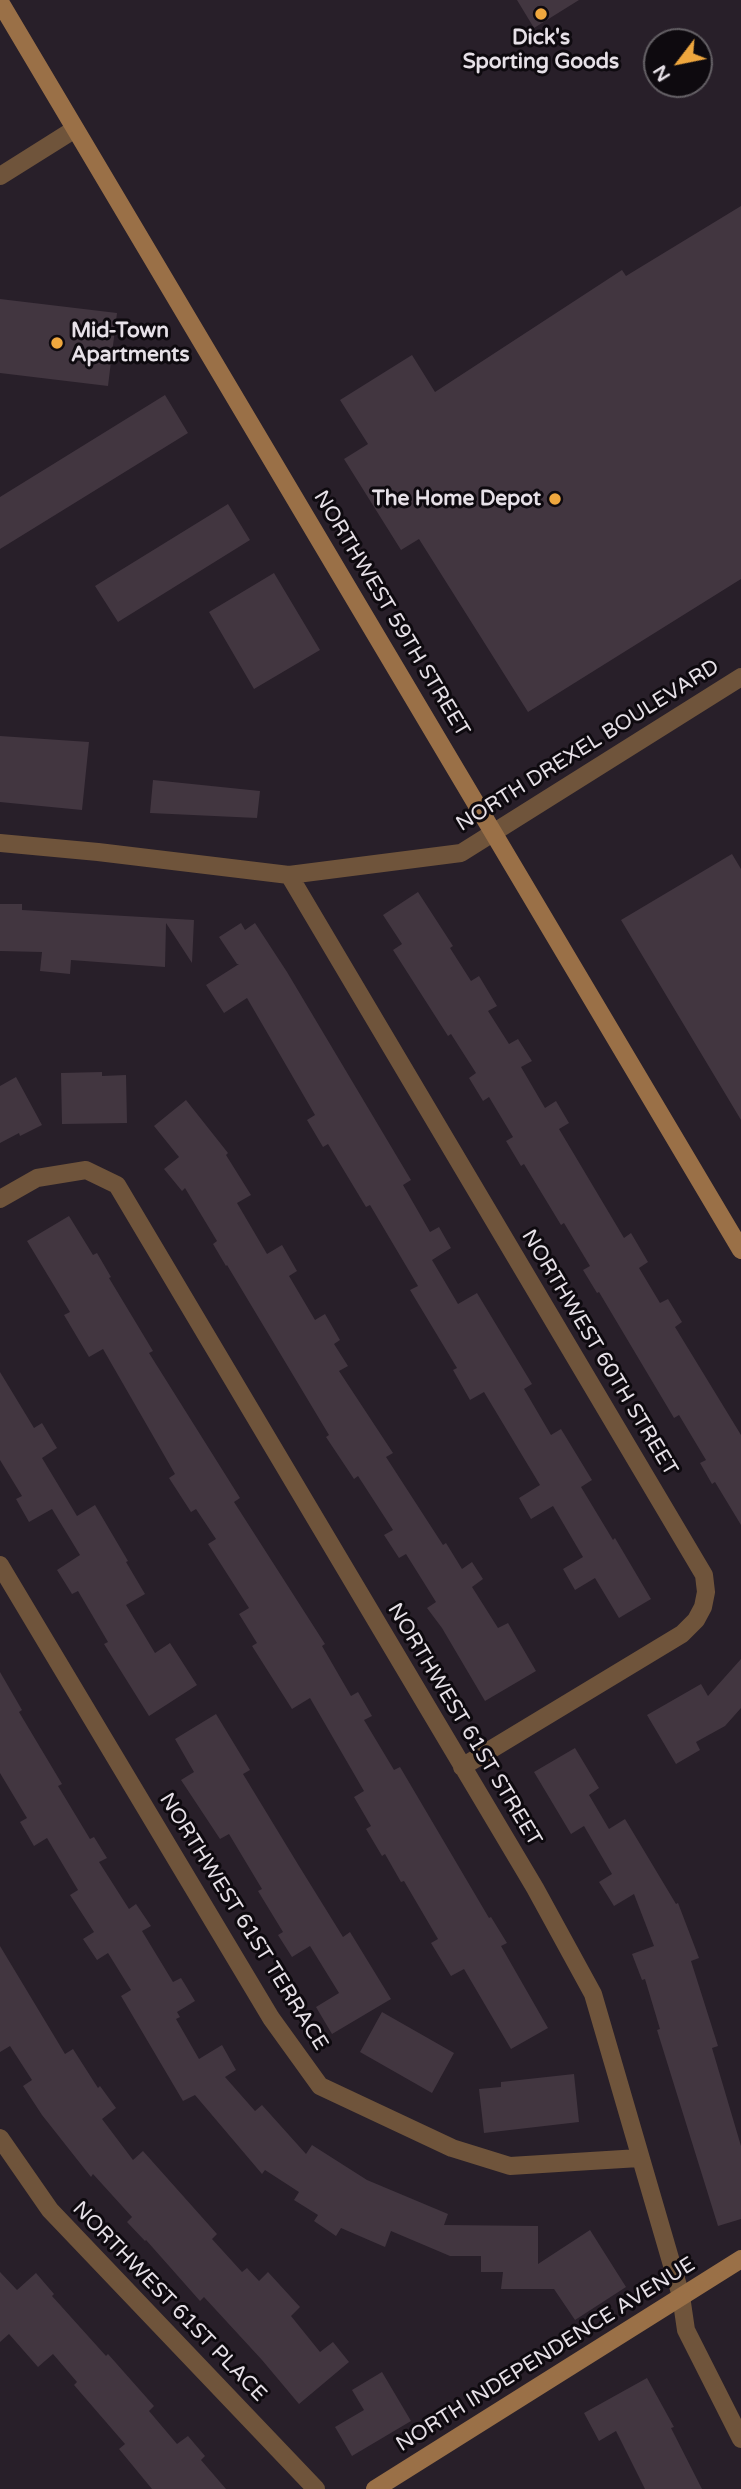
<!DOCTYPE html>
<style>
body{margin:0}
#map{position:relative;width:741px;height:2489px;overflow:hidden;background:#281f29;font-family:"Varela Round",sans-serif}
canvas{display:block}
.north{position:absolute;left:643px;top:28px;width:70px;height:70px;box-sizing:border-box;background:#0e0a0f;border:2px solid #646065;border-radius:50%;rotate:238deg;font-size:19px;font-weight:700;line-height:28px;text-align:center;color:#e6e0e7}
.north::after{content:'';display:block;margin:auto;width:24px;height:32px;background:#efa73e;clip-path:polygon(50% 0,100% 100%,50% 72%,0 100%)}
</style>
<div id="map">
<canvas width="741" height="2489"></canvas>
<div class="north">N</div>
</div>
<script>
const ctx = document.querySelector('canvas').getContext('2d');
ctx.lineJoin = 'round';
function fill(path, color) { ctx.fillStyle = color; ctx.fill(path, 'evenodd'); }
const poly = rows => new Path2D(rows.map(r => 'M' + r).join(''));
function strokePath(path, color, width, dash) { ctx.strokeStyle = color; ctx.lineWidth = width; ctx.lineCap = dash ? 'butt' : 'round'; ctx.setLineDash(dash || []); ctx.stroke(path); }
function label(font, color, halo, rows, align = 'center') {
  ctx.font = font + ' "Varela Round",sans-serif'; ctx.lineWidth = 6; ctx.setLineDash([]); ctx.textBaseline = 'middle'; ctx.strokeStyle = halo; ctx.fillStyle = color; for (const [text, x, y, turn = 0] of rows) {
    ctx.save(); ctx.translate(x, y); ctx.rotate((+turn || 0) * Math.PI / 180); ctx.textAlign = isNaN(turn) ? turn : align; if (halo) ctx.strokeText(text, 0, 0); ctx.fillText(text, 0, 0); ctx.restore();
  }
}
fill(poly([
 [517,0,579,0,534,28],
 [741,206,741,579,528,712,419,539,401,550,344,459,368,444,340,400,412,355,435,392,622,270,626,276],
 [0,299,117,313,108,386,0,373],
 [165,395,188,433,0,549,0,497],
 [228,504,250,540,118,622,95,586],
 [274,573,320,650,254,689,209,612],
 [0,736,89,742,82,810,0,802],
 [153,780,260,791,257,818,150,813],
 [732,854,741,869,741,1120,621,920],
 [418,892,453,946,450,948,471,981,479,976,497,1006,488,1011,509,1044,518,1039,532,1061,521,1067,545,1108,556,1101,569,1123,559,1129,624,1238,631,1233,648,1262,639,1268,660,1303,668,1299,682,1322,675,1327,741,1435,741,1525,715,1482,712,1484,700,1463,706,1460,679,1415,674,1418,599,1292,597,1293,583,1270,590,1266,564,1223,561,1225,524,1164,521,1166,506,1141,513,1137,489,1097,483,1101,469,1078,476,1073,451,1034,448,1036,393,950,402,944,383,915],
 [0,904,22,904,22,910,194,920,192,963,166,923,165,967,71,960,70,974,40,971,42,952,0,951],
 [241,923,245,930,255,923,287,972,411,1180,403,1185,430,1232,439,1227,451,1248,432,1260,458,1304,477,1293,532,1384,524,1389,551,1435,561,1429,592,1480,581,1487,613,1540,615,1538,651,1599,619,1618,595,1578,575,1590,563,1569,583,1557,553,1506,531,1519,519,1498,540,1485,484,1392,470,1400,453,1370,457,1368,410,1290,418,1286,370,1205,366,1207,328,1144,323,1147,307,1120,315,1115,247,998,224,1013,206,985,239,964,237,964,219,937],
 [102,1072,102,1076,126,1075,127,1123,62,1124,61,1073],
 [16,1077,42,1125,20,1136,19,1133,0,1143,0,1086],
 [186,1100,228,1153,226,1155,251,1195,237,1203,267,1254,282,1245,297,1271,289,1276,315,1320,325,1314,340,1340,334,1344,348,1366,339,1371,393,1453,386,1457,443,1545,446,1543,462,1569,472,1562,483,1579,472,1587,498,1628,508,1623,536,1671,485,1701,442,1628,427,1608,436,1602,406,1554,399,1558,384,1535,393,1530,358,1476,354,1479,326,1437,329,1435,227,1265,226,1266,213,1244,217,1241,185,1188,182,1191,164,1169,179,1157,154,1126],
 [69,1216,93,1255,97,1253,111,1277,109,1278,153,1351,149,1353,240,1498,234,1502,325,1644,322,1646,351,1696,358,1692,372,1716,364,1720,394,1770,400,1767,489,1918,491,1917,507,1943,501,1946,548,2028,511,2049,464,1969,451,1976,431,1943,438,1939,404,1881,401,1882,385,1854,382,1856,366,1829,371,1826,354,1797,364,1791,310,1698,292,1709,252,1646,257,1643,239,1614,249,1608,208,1544,216,1539,196,1509,191,1512,169,1478,175,1474,103,1349,89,1357,64,1315,70,1312,27,1241],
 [0,1372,34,1428,42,1423,57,1448,42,1458,77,1516,95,1505,128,1561,126,1562,145,1594,126,1605,155,1653,170,1643,197,1685,149,1716,104,1644,108,1642,78,1591,72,1594,57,1570,80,1555,52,1509,29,1522,16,1499,22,1496,0,1460],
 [741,1659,741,1708,725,1726,696,1742,700,1750,676,1764,647,1715,701,1684,708,1696],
 [0,1672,22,1710,19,1712,62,1784,58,1786,90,1839,94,1837,107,1858,99,1862,129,1909,136,1904,151,1926,142,1931,173,1982,181,1978,195,2001,177,2012,180,2017,176,2019,199,2059,222,2045,236,2070,225,2077,255,2111,262,2105,306,2154,312,2145,367,2180,448,2214,444,2225,538,2226,538,2264,590,2230,626,2287,575,2320,554,2289,501,2289,503,2272,481,2272,481,2256,450,2256,391,2231,385,2247,341,2228,336,2236,314,2221,318,2215,294,2200,299,2192,265,2170,262,2174,195,2095,183,2101,121,1996,131,1990,108,1953,97,1960,83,1939,94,1932,70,1895,78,1890,47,1838,34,1846,20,1822,27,1818,0,1773],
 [216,1714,250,1770,243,1774,299,1866,343,1937,350,1932,391,1999,332,2034,316,2007,339,1993,310,1946,292,1957,278,1935,283,1932,258,1891,262,1889,229,1834,220,1839,181,1780,194,1772,175,1739],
 [575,1748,599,1788,589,1795,609,1829,625,1819,676,1904,678,1903,699,1958,691,1961,718,2046,712,2048,741,2146,741,2219,718,2226,657,2030,660,2029,645,1979,642,1980,632,1954,654,1946,634,1894,614,1906,599,1882,612,1874,584,1826,571,1834,534,1772],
 [0,1946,65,2054,73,2049,98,2088,100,2086,116,2108,102,2119,133,2160,143,2151,217,2234,212,2239,242,2272,247,2268,259,2281,268,2272,300,2307,291,2316,320,2352,333,2342,349,2362,299,2404,262,2360,204,2297,200,2301,146,2240,145,2241,127,2222,132,2217,93,2174,91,2177,42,2115,23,2086,32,2080,10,2046,0,2052],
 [382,2012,454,2053,432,2093,360,2052],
 [574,2074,579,2122,484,2133,479,2089,501,2087,501,2082],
 [0,2272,17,2290,36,2273,54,2294,52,2296,106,2356,108,2354,154,2406,149,2411,177,2444,188,2436,205,2456,201,2460,226,2489,152,2489,119,2449,125,2444,74,2385,77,2382,53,2354,38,2367,9,2334,0,2342],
 [382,2372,411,2421,352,2456,335,2427,364,2410,352,2390],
 [647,2378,674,2427,671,2428,702,2489,645,2489,616,2431,599,2441,584,2413]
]), '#423640');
strokePath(poly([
 [0,176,75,129],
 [0,843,98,852,289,875,461,853,741,677],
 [289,875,704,1575,706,1592,703,1607,696,1620,682,1634,462,1767],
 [0,1199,37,1178,86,1170,117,1185,535,1888,593,1994,681,2296,686,2330,741,2439],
 [0,1565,271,2018,320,2086,452,2148,510,2166,639,2158],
 [0,2138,50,2210,316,2489]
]), '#6f543b', 18);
strokePath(poly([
 [0,2,741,1250],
 [375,2489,741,2259]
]), '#9a7047', 18);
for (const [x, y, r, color] of [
 [541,14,7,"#efa73e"],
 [57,343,7,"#efa73e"],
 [555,499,7,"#efa73e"]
]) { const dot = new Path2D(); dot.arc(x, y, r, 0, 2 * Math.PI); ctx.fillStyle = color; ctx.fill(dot); strokePath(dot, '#0e0a0f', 2.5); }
label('bold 21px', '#e6e0e7', '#0e0a0f', [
 ["Dick's",541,38],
 ["Sporting Goods",541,62],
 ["Mid-Town",71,331,"left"],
 ["Apartments",71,355,"left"],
 ["The Home Depot",541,499,"right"]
]);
label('21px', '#e6e0e7', '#0e0a0f', [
 ["NORTHWEST 59TH STREET",391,614,59],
 ["NORTH DREXEL BOULEVARD",588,746,-32],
 ["NORTHWEST 60TH STREET",599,1353,59],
 ["NORTHWEST 61ST STREET",464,1725,59],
 ["NORTHWEST 61ST TERRACE",243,1922,58],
 ["NORTHWEST 61ST PLACE",169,2302,46],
 ["NORTH INDEPENDENCE AVENUE",546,2355,-32]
]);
</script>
